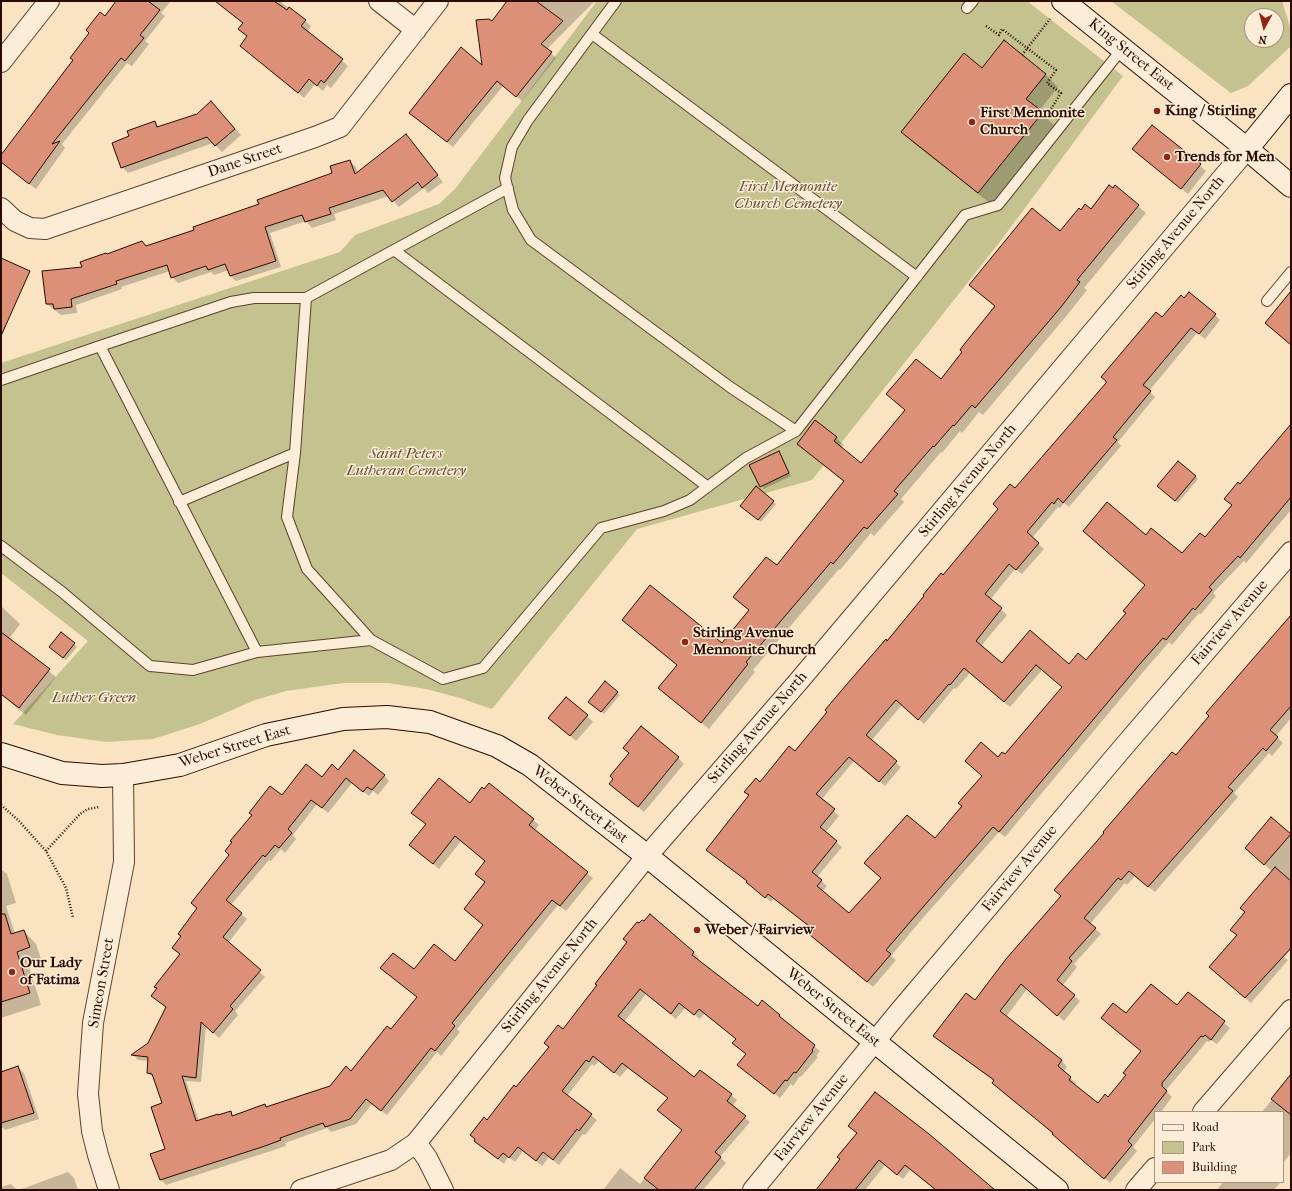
<!DOCTYPE html>
<style>
body{margin:0}
#map{position:relative;width:1292px;height:1191px;overflow:hidden;background:#f9e3c1;font-family:"IM FELL French Canon",serif}
canvas{display:block}
.frame{position:absolute;inset:0;border:2px solid #2b0b00;pointer-events:none}
.legend{position:absolute;left:1154px;top:1111px;width:130px;height:72px;box-sizing:border-box;background:#fbedd7;border:1px solid #a89381;margin:0;padding:5px 7px;list-style:none;font-size:12px;color:#2b0b00}
.legend li{display:flex;align-items:center;gap:8px;height:20px}
.legend b{width:20px;border:1px solid #a89381}
.north{position:absolute;left:1244px;top:8px;width:40px;height:40px;box-sizing:border-box;background:#fbedd7;border:1px solid #a89381;border-radius:50%;rotate:187deg;font-size:11px;font-weight:700;line-height:16px;text-align:center;color:#2b0b00}
.north::after{content:'';display:block;margin:auto;width:14px;height:18px;background:#8f2418;clip-path:polygon(50% 0,100% 100%,50% 72%,0 100%)}
</style>
<div id="map">
<canvas width="1292" height="1191"></canvas>
<div class="frame"></div>
<ul class="legend">
<li><b style="height:5px;background:#fbedd7"></b>Road</li>
<li><b style="height:11px;background:#c4c28e"></b>Park</li>
<li><b style="height:11px;background:#dc9078"></b>Building</li>
</ul>
<div class="north">N</div>
</div>
<script>
const ctx = document.querySelector('canvas').getContext('2d');
ctx.lineJoin = 'round';
function fill(path, color) { ctx.fillStyle = color; ctx.fill(path, 'evenodd'); }
const poly = rows => new Path2D(rows.map(r => 'M' + r).join(''));
function strokePath(path, color, width, dash) { ctx.strokeStyle = color; ctx.lineWidth = width; ctx.lineCap = dash ? 'butt' : 'round'; ctx.setLineDash(dash || []); ctx.stroke(path); }
function label(font, color, halo, rows, align = 'center') {
  ctx.font = font + ' "IM FELL French Canon",serif'; ctx.lineWidth = 3; ctx.setLineDash([]); ctx.textBaseline = 'middle'; ctx.strokeStyle = halo; ctx.fillStyle = color; for (const [text, x, y, turn = 0] of rows) {
    ctx.save(); ctx.translate(x, y); ctx.rotate((+turn || 0) * Math.PI / 180); ctx.textAlign = isNaN(turn) ? turn : align; if (halo) ctx.strokeText(text, 0, 0); ctx.fillText(text, 0, 0); ctx.restore();
  }
}
fill(poly([
 [597,1,1027,1,1123,76,1002,239,812,480,637,529,492,709,460,698,426,689,389,683,343,683,286,691,255,700,200,724,153,739,106,742,57,735,13,724,88,641,1,573,1,363,340,252,355,235,439,204,455,189],
 [1111,1,1282,1,1290,27,1290,47,1248,86,1231,93],
 [1252,16,1276,16,1276,40,1252,40]
]), '#c4c28e');
fill(poly([
 [118,1,171,1,161,13,165,16,145,41,149,44,132,66,127,63,62,144,65,148,36,189,4,165,1,162,1,156],
 [215,1,280,1,311,26,307,32,348,66,331,88,327,85,323,91,315,84,304,98,247,51,248,37,240,29,244,24],
 [510,1,595,1,547,49,556,58,522,101,503,86,453,147,416,118,483,67,477,21,492,20],
 [1004,42,1046,75,1058,87,1039,111,1054,125,991,204,915,144,902,132,982,69],
 [217,108,241,135,222,152,213,143,128,173,122,167,131,137,155,122,159,127],
 [1152,126,1206,171,1188,194,1139,155],
 [406,136,443,182,428,193,424,188,399,207,389,196,334,214,336,220,312,228,306,221,270,233,281,267,236,281,230,276,229,270,214,275,211,272,178,283,172,277,170,271,121,287,122,289,76,305,77,313,61,315,47,304,43,272,83,268,107,255,146,247,196,231,334,174,350,161,356,167,358,173],
 [1115,186,1146,213,1084,288,1087,290,1068,314,983,415,979,412,962,433,960,431,942,453,941,452,901,499,904,502,874,536,871,533,840,570,839,569,753,670,755,672,709,729,667,695,660,688,678,665,623,620,722,644,749,610,734,597,777,567,844,482,798,444,815,422,836,438,844,445,841,448,861,464,905,410,887,394,941,381,996,307,978,292,1060,232,1081,211,1091,210],
 [1215,315,1220,320,1205,339,1197,333,1149,391,1155,397,1118,442,1121,446,1069,507,1064,503,1060,508,1058,507,1032,538,1044,549,1022,574,1015,569,990,600,1007,615,981,646,1002,664,1069,665,1086,661,1127,614,1146,586,1146,536,1182,554,1205,539,1233,506,1225,499,1291,435,1291,510,1246,563,1244,561,1213,593,1216,596,1201,614,1199,613,1172,645,1169,642,1144,671,1005,837,999,832,922,919,891,956,896,960,873,987,817,940,815,931,774,898,771,902,747,882,760,783,795,752,1015,489,1162,319],
 [1042,670,1063,687,1005,755,998,758,963,807,935,840,849,914,822,892,827,886,817,877,842,847,825,833,839,816,821,800,854,761,885,786,901,767,871,741,902,705,924,724,954,688,956,689,970,673,1010,707],
 [779,452,791,476,764,489,751,466],
 [1196,477,1198,479,1178,503,1161,489],
 [756,488,776,504,761,522,744,508],
 [1,606,20,624,9,639,56,677,26,715,1,695],
 [1291,616,1291,718,1276,736,1283,743,1272,756,1269,753,1234,793,1238,797,1155,892,1135,876,1127,885,1125,883,1090,924,1101,934,1074,964,1077,967,1063,985,1080,1001,1064,1021,1027,989,1006,1017,1062,1061,1067,1067,1063,1072,1076,1083,1074,1085,1098,1104,1108,1098,1127,1076,1142,1052,1126,1015,1177,1007,1188,993,1230,1028,1217,1044,1211,1040,1209,1042,1207,1041,1167,1089,1167,1092,1172,1097,1161,1112,1155,1112,1155,1119,1133,1147,1137,1151,1110,1183,1054,1133,999,1089,993,1083,994,1081,934,1036,975,1002],
 [74,644,77,647,66,660,53,650],
 [617,693,620,695,604,714,592,704],
 [587,716,593,722,576,741,549,718],
 [678,758,684,764,644,812,616,789],
 [338,771,384,775,389,781,378,795,373,791,369,796,352,783,328,813,317,804,293,835,296,839,285,853,281,849,271,861,269,860,231,905,247,919,228,943,265,977,235,1011,238,1015,219,1038,206,1026,201,1082,186,1081,199,1121,230,1113,234,1116,267,1108,331,1086,352,1072,391,1031,418,998,381,968,415,971,455,962,484,925,486,862,461,841,439,869,416,850,427,825,412,813,470,804,489,784,539,825,534,831,593,878,566,911,558,905,457,1029,460,1032,441,1056,437,1052,387,1115,372,1104,356,1124,331,1132,327,1128,285,1143,286,1146,271,1151,166,1185,161,1180,167,1150,163,1104,154,1078,148,1073,149,1061,138,1060,133,1055,149,1044,167,1008,158,1001,181,955,173,948,282,797],
 [1271,818,1291,835,1291,949,1284,957,1288,960,1251,1003,1216,973,1238,936,1246,913,1273,872,1252,854],
 [1,869,7,874,16,903,6,906,15,934,24,931,36,944,41,959,28,964,41,1005,1,1018],
 [624,939,693,952,699,958,697,960,758,1008,779,1015,784,1022,820,1051,816,1056,818,1057,801,1077,800,1076,793,1086,791,1084,780,1098,738,1065,747,1054,737,1039,704,1014,700,1019,685,1008,676,1019,646,994,624,1022,694,1079,731,1095,737,1100,732,1106,750,1122,720,1157,726,1163,703,1190,603,1190,620,1168,640,1184,683,1131,664,1115,669,1099,628,1068,620,1077,599,1061,594,1066,592,1064,567,1096,597,1120,585,1135,583,1134,559,1165,549,1157,542,1166,523,1151,515,1162,508,1157,504,1164,481,1146,488,1121,516,1089,599,985,628,943],
 [18,1067,24,1073,39,1119,5,1130,1,1126,1,1073],
 [1291,1076,1291,1153,1283,1163,1283,1112,1262,1112],
 [849,1126,994,1190,936,1190,910,1170,903,1179,885,1165,865,1190,817,1190,841,1159,857,1134],
 [68,1172,74,1178,78,1190,19,1190],
 [1223,1182,1279,1182,1280,1183,1274,1190,1217,1190],
 [11,1184,17,1190,1,1190,1,1187]
]), '#0003');
const building = poly([
 [116,1,148,1,160,10,140,35,144,38,125,61,121,58,52,144,60,141,29,184,1,162,1,155,73,60,70,58,89,33,86,30,100,12,105,16,116,1],
 [215,1,274,1,287,10,289,7,306,20,301,26,343,59,324,83,321,80,317,86,309,79,298,93,240,46,247,36,238,29,243,23,215,1],
 [507,1,536,1,563,21,541,44,552,52,516,97,497,81,447,142,409,113,461,47,482,65,476,20,489,19,492,21,507,1],
 [1004,40,1046,74,1026,99,1043,112,978,193,901,132,964,53,982,68,1004,40],
 [211,101,235,129,215,146,207,137,121,168,112,143,129,136,127,131,155,121,157,127,197,114,211,101],
 [1152,125,1201,164,1181,189,1132,149,1152,125],
 [406,134,438,175,422,188,418,182,392,202,383,190,329,208,331,214,305,222,302,215,265,227,276,261,230,276,225,264,208,270,206,266,171,278,167,265,116,281,117,284,71,299,72,307,54,309,53,304,46,304,42,271,82,267,80,262,106,253,107,254,142,241,146,246,194,230,193,227,259,204,257,200,332,173,330,166,350,160,355,174,406,134],
 [1109,185,1113,188,1115,185,1139,205,1077,280,1080,282,1061,307,975,408,972,405,954,426,953,425,934,447,933,446,894,491,898,494,867,529,864,527,833,564,831,562,746,662,748,664,701,723,658,688,677,665,622,620,650,585,722,643,749,610,733,597,766,557,777,565,844,481,797,444,815,420,837,437,834,441,861,463,905,410,886,394,916,359,941,379,962,352,960,350,962,347,995,306,969,285,1032,208,1060,231,1079,208,1081,210,1085,204,1091,209,1109,185],
 [1,258,30,271,1,336,1,258],
 [1291,291,1291,345,1265,323,1291,291],
 [1189,292,1216,314,1199,334,1191,328,1143,385,1151,391,1113,437,1117,440,1063,503,1058,498,1054,504,1052,502,1027,532,1039,543,1016,570,1009,564,985,594,1002,608,976,641,1002,663,1030,630,1069,664,1078,653,1086,660,1126,613,1123,611,1145,585,1083,531,1107,502,1146,535,1151,528,1182,553,1200,533,1205,537,1232,505,1224,499,1238,482,1240,484,1291,424,1291,497,1240,558,1238,556,1209,587,1212,590,1195,610,1193,608,1166,640,1163,638,1139,665,999,832,993,827,917,914,886,950,891,954,867,982,810,935,814,930,768,894,765,898,746,882,747,881,706,850,749,795,744,792,756,778,760,782,789,746,795,751,827,712,825,710,841,691,886,639,887,641,924,596,923,595,941,573,943,575,998,509,993,504,1010,484,1015,488,1106,383,1106,381,1101,377,1156,312,1162,317,1181,295,1184,298,1189,292],
 [1036,665,1062,687,1005,754,1002,752,998,757,981,742,965,761,982,776,958,803,962,806,935,838,907,815,864,863,881,878,849,913,817,886,822,880,812,872,837,841,820,827,835,809,816,794,849,757,879,782,897,761,866,735,896,700,918,720,949,684,950,685,964,668,1004,702,1036,665],
 [779,451,789,473,760,487,749,465,779,451],
 [1178,461,1196,476,1175,501,1157,486,1178,461],
 [756,486,774,501,758,520,740,506,756,486],
 [1291,615,1291,706,1270,730,1278,737,1266,751,1263,748,1228,787,1233,791,1148,887,1129,871,1121,880,1118,878,1084,918,1096,928,1069,958,1072,961,1057,980,1075,995,1057,1016,1021,984,1000,1011,1062,1060,1058,1066,1071,1077,1069,1080,1098,1103,1105,1094,1108,1097,1126,1075,1123,1073,1141,1051,1101,1018,1113,1003,1126,1013,1151,984,1177,1005,1188,992,1225,1021,1211,1040,1205,1035,1203,1037,1201,1036,1162,1083,1162,1086,1167,1091,1128,1141,1132,1145,1104,1179,1052,1134,1053,1133,992,1083,994,1080,933,1036,966,993,975,1000,1006,959,1061,896,1054,890,1104,833,1103,832,1172,752,1176,755,1209,716,1206,713,1291,615],
 [1,632,50,669,19,708,1,694,1,632],
 [61,632,75,643,63,658,49,647,61,632],
 [605,681,618,692,601,712,588,702,605,681],
 [566,697,588,715,570,736,548,718,566,697],
 [641,726,679,757,638,807,609,784,613,779,610,776,629,753,623,748,641,726],
 [354,750,385,775,372,790,367,787,363,792,346,778,322,808,311,800,288,829,292,833,279,848,275,845,265,857,263,855,226,900,242,913,223,937,261,970,230,1006,233,1009,213,1033,201,1022,196,1078,182,1076,196,1121,218,1114,218,1115,231,1111,232,1116,265,1104,266,1107,330,1086,346,1066,351,1071,387,1026,391,1029,417,997,380,968,393,953,414,969,434,944,455,961,483,925,464,909,485,882,475,874,485,861,455,836,433,864,409,845,426,824,411,813,439,778,470,803,482,787,484,789,489,783,534,819,529,825,588,872,560,906,552,900,452,1023,455,1026,435,1051,431,1048,381,1111,366,1099,350,1119,325,1127,323,1123,280,1138,281,1140,265,1146,160,1180,150,1154,165,1149,151,1107,162,1103,152,1074,147,1073,148,1057,131,1055,148,1043,166,1007,151,996,157,988,154,987,180,954,172,948,181,936,178,934,197,908,191,903,229,855,225,851,232,842,230,841,252,815,249,813,270,786,282,795,306,764,322,777,332,764,338,770,354,750],
 [1271,817,1291,834,1264,865,1245,848,1271,817],
 [1275,867,1291,881,1291,948,1245,998,1209,967,1237,935,1230,930,1245,912,1240,908,1275,867],
 [1,914,5,914,11,934,24,930,30,947,17,952,30,993,1,1002,1,914],
 [650,914,694,952,692,955,758,1006,762,1000,780,1015,779,1016,815,1045,812,1050,813,1051,796,1073,794,1072,787,1081,785,1080,774,1094,737,1065,746,1054,732,1043,736,1039,699,1009,694,1015,679,1003,671,1014,640,989,618,1016,694,1077,700,1070,732,1094,727,1101,746,1116,715,1152,721,1157,694,1190,659,1190,644,1178,682,1130,657,1110,668,1098,622,1063,614,1073,593,1056,589,1062,586,1060,562,1091,592,1114,579,1131,577,1129,553,1160,543,1152,536,1161,518,1147,509,1158,503,1153,498,1159,474,1141,475,1139,470,1135,484,1117,487,1120,514,1085,516,1087,549,1047,544,1043,558,1025,563,1029,597,985,595,984,627,942,623,939,637,922,639,923,642,920,644,921,650,914],
 [18,1066,34,1113,1,1123,1,1072,18,1066],
 [1291,1074,1291,1115,1271,1099,1291,1074],
 [875,1092,929,1134,995,1190,936,1190,905,1165,897,1175,879,1160,855,1190,816,1190,840,1159,837,1157,857,1133,848,1126,875,1092]
]);
fill(building, '#dc9078');
strokePath(building, '#2b0b00', 1);
const lane = poly([
 [616,1,528,120,512,147,505,178,513,210,531,240,730,387,796,431],
 [967,8,973,1],
 [592,34,917,277],
 [394,250,708,487],
 [306,298,295,453,287,517,307,569,371,640],
 [1267,301,1291,272],
 [100,346,231,302,254,298,306,298,508,188],
 [1,380,100,346,257,652],
 [179,502,295,453],
 [1,546,62,592,150,666,193,670,257,652,371,640,443,679,483,668,601,528,664,511,690,500,746,458,796,431,965,215,998,205,1122,49]
]);
const street = poly([
 [379,1,416,30],
 [1,62,49,1],
 [1,208,15,221,30,228,45,229,315,137,340,127,438,1],
 [1203,1112,1291,1010],
 [416,1143,427,1158,443,1190],
 [109,1190,98,1155,92,1131,88,1094,93,1023,124,862,123,775],
 [301,1190,391,1160,416,1143,647,856,798,682,1247,149],
 [753,1190,899,1012,1126,744,1291,552],
 [1136,1190,1155,1168]
]);
const secondary = poly([
 [1063,1,1247,149,1291,186],
 [1247,149,1291,95],
 [1,754,62,773,102,776,123,775,180,765,266,735,343,719,387,717,430,722,497,746,530,765,647,856,1057,1190]
]);
strokePath(lane, '#5e4130', 12);
strokePath(street, '#5e4130', 22);
strokePath(secondary, '#2b0b00', 24);
strokePath(poly([
 [986,26,999,35,1002,29,1056,70,1047,83,1061,93,1051,109],
 [1022,55,1050,19],
 [1,805,19,821,46,851,66,888,73,918],
 [46,851,80,814,88,809,99,807]
]), '#2b0b00', 2.5, [1, 2]);
strokePath(lane, '#fbedd7', 10);
strokePath(street, '#fbedd7', 20);
strokePath(secondary, '#fbedd7', 22);
for (const [x, y, r, color] of [
 [1157,111,4,"#8f2418"],
 [972,122,4,"#8f2418"],
 [1167,157,4,"#8f2418"],
 [685,642,4,"#8f2418"],
 [697,930,4,"#8f2418"],
 [12,972,4,"#8f2418"]
]) { const dot = new Path2D(); dot.arc(x, y, r, 0, 2 * Math.PI); ctx.fillStyle = color; ctx.fill(dot); strokePath(dot, '#fbedd7', 1.5); }
label('15px', '#2b0b00', '#fbedd7', [
 ["King Street East",1131,55,39],
 ["Dane Street",245,161,-19],
 ["Stirling Avenue North",1176,233,-50],
 ["Stirling Avenue North",968,481,-50],
 ["Fairview Avenue",1230,623,-49],
 ["Stirling Avenue North",758,728,-49],
 ["Weber Street East",235,747,-17],
 ["Weber Street East",580,805,38],
 ["Fairview Avenue",1020,869,-50],
 ["Stirling Avenue North",550,976,-51],
 ["Simeon Street",102,983,-80],
 ["Weber Street East",833,1008,39],
 ["Fairview Avenue",812,1118,-51]
]);
label('bold 15px', '#2b0b00', '#fbedd7', [
 ["King / Stirling",1165,111],
 ["First Mennonite",980,113],
 ["Church",980,130],
 ["Trends for Men",1175,157],
 ["Stirling Avenue",693,633],
 ["Mennonite Church",693,650],
 ["Weber / Fairview",705,930],
 ["Our Lady",20,963],
 ["of Fatima",20,980]
], 'left');
label('italic 15px', '#614b32', '#fbedd7', [
 ["First Mennonite",788,187],
 ["Church Cemetery",788,204],
 ["Saint Peters",406,454],
 ["Lutheran Cemetery",406,471],
 ["Luther Green",94,698]
]);
</script>
